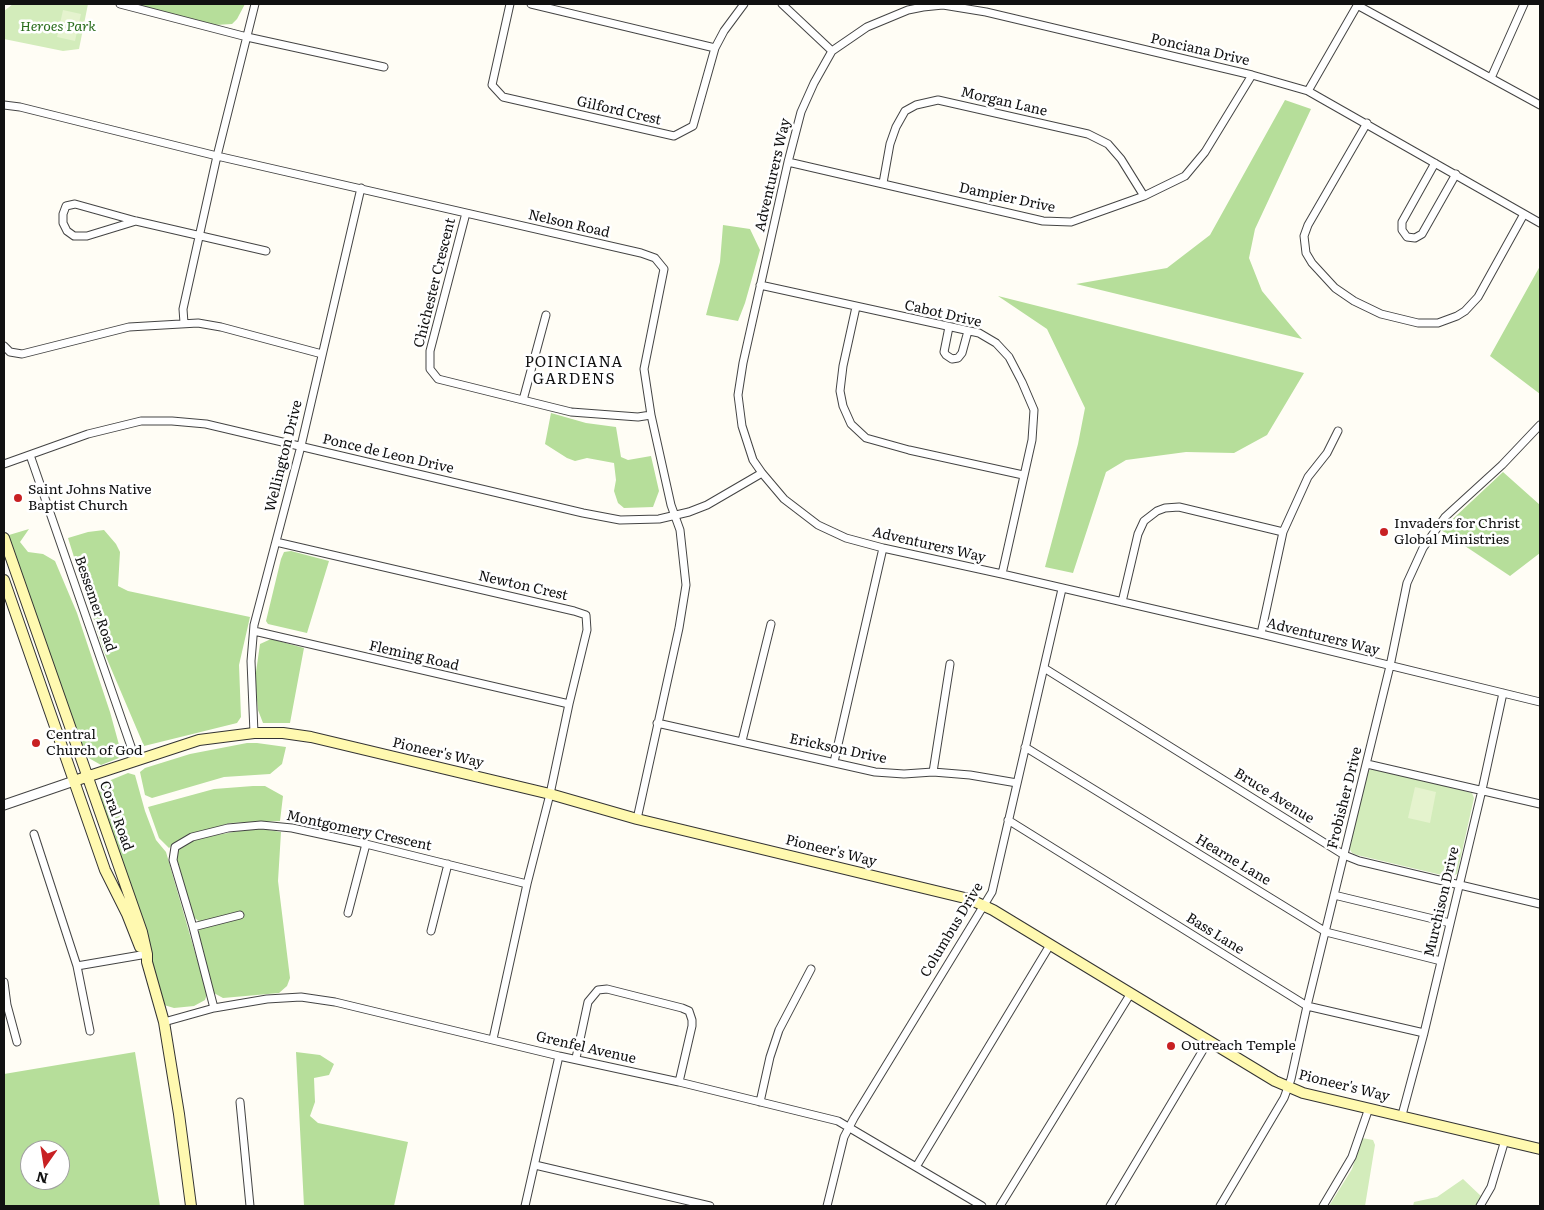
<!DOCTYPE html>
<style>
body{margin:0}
#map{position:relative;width:1544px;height:1210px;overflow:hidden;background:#fffdf5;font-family:Literata,serif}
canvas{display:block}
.frame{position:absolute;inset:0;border:5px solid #111;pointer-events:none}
.north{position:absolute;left:20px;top:1140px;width:50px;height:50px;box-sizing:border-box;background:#fff;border:1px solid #a0a0a0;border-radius:50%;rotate:193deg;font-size:14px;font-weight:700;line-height:20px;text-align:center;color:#111}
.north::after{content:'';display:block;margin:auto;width:18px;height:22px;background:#c82123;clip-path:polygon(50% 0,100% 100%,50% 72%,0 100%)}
</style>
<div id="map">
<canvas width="1544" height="1210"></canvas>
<div class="frame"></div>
<div class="north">N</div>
</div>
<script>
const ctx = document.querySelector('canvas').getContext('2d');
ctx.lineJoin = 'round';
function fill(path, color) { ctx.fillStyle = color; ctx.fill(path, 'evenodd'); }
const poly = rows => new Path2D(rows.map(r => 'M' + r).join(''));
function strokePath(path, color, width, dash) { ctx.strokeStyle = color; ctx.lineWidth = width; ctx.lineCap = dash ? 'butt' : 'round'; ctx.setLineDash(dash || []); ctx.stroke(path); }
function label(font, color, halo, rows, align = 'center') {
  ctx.font = font + ' Literata,serif'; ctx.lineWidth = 5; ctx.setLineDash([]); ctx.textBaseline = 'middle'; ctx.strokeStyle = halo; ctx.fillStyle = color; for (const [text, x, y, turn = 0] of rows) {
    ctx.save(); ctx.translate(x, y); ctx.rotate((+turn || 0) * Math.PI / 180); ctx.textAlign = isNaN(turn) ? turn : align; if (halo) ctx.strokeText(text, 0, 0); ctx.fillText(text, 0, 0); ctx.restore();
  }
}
fill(poly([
 [13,4,88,4,79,49,63,51,4,39,4,11],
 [1374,768,1472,793,1474,798,1457,874,1450,877,1357,855,1352,853,1349,848,1368,771],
 [1362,1138,1373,1140,1375,1145,1365,1206,1329,1206,1352,1169],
 [1463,1179,1482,1197,1476,1206,1413,1206,1414,1202,1437,1197]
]), '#d3ecbb');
fill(poly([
 [133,4,245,4,237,19,232,24,215,25],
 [1285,100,1311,109,1255,229,1249,258,1262,291,1302,339,1076,284,1167,268,1210,235],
 [723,225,750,229,760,250,745,303,738,321,706,315,720,262],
 [1540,266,1540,394,1490,356],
 [998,296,1304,373,1267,435,1234,453,1186,452,1126,460,1106,472,1073,573,1045,567,1078,444,1085,408,1047,329],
 [551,413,586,423,616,427,621,457,628,460,651,456,659,491,653,507,624,508,618,503,614,491,616,480,614,463,587,458,575,461,567,458,545,444],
 [1503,472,1540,505,1540,553,1510,576,1441,530],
 [29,529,20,542,28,552,43,554,55,561,77,613,110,712,121,752,119,758,101,765,87,757,8,541,9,535],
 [104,530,116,544,120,552,118,586,128,591,250,617,239,665,241,717,237,723,144,746,104,652,68,538,88,532],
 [291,551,329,561,307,633,268,624,266,621,281,559,284,552],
 [271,639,304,648,290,723,263,723,258,710,255,679,260,644],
 [247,743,257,743,286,747,282,764,270,774,224,777,152,798,145,795,140,772,145,768,190,754],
 [128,773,135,775,145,811,156,840,166,852,207,994,205,1000,194,1006,174,1008,164,1005,150,953,99,801,99,789,101,784],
 [253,786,265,786,283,796,280,821,230,823,191,835,174,843,169,848,159,838,148,807,214,789],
 [256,828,281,832,278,881,290,978,287,986,279,993,223,998,212,992,198,934,200,928,237,919,243,914,240,911,222,917,200,922,192,916,174,860,176,851,194,839],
 [135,1052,160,1206,4,1206,4,1074],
 [30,1150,60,1150,60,1180,30,1180],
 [296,1052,320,1055,334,1064,329,1075,314,1078,315,1102,310,1116,318,1123,408,1142,394,1206,304,1206]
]), '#b6de9a');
fill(poly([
 [63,10,81,14,75,41,57,37],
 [1415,787,1436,792,1430,823,1408,818]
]), '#e5f3ce');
const minor = poly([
 [120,4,247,37,384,67],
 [510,4,492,85,503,97,674,136,693,126,715,48,724,31,744,4],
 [531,4,715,48],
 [782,4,832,51],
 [1357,5,1540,105],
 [1491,78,1524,4],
 [1308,91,1358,4],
 [4,105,20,107,217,156,641,253,655,258,664,269,644,369,651,415,671,505,680,530,686,585,679,628,637,819],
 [1367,123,1308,225,1304,236,1306,253,1312,263,1335,288,1354,301,1381,314,1418,323,1438,323,1457,316,1465,311,1478,297,1524,214],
 [788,162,1043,221,1071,222,1144,196,1185,176,1205,152,1252,75],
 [1435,163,1402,222,1402,230,1407,237,1415,238,1422,234,1456,174],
 [883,183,890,144,896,127,905,111,916,105,938,100,1088,134,1108,144,1121,159,1144,196],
 [466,213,430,351,430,369,438,379,571,412,638,417,651,415],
 [136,221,87,236,74,236,67,231,63,223,63,214,66,206,75,204,136,221,266,251],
 [1540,223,1308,91,1252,75,986,12,943,5,923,7,908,10,867,27,832,51,814,83,801,112,788,162,743,363,738,395,742,426,753,460,762,473,784,499,818,525,846,538,883,548,1002,574,1261,634,1540,702],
 [760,285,979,333,996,343,1009,357,1022,382,1034,410,1032,440,1002,574],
 [856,307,843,366,840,391,843,406,851,424,866,438,909,450,1023,475],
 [184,323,183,309,217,156,255,4],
 [949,327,944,352,946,355,952,359,958,358,962,353,968,331],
 [4,346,10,352,22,354,129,327,198,323,221,327,322,354],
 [523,400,546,315],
 [30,455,136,761],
 [4,464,88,434,141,421,172,421,206,424,583,513,620,520,659,519,689,512,707,505,762,473],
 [276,542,574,611,586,615,587,630,569,704,550,794,527,884,493,1039],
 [1122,602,1138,534,1144,521,1157,511,1165,508,1179,507,1283,532],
 [254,631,569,704],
 [1261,634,1283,532,1308,477,1327,453,1338,431],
 [1044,668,1344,855,1359,861,1540,904],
 [657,723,875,772,904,774,933,772,970,775,1017,783],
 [254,733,251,661,254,625,301,446,361,188],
 [742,741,771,624],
 [1025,747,1326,932,1441,961],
 [834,762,883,548],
 [1367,764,1540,804],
 [933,772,950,664],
 [1008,820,1307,1006,1424,1033],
 [34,834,77,966,90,1031],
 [1334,895,1450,923],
 [348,913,366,844],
 [193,927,240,915],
 [431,931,448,864],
 [77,966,147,954],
 [4,982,7,1005,17,1042],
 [214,1008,193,927,173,860,175,847,192,837,228,828,261,825,292,828,366,844,527,884],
 [164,1022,214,1008,267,999,301,997,335,1002,559,1056,679,1082,838,1121,982,1206],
 [576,1058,588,1002,598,990,607,989,682,1008,689,1011,692,1020,692,1026,679,1082],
 [240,1102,250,1206],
 [760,1102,770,1057,779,1030,811,969],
 [1402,1115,1424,1033,1482,790,1503,693],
 [535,1165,710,1206],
 [916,1167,1050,945],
 [525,1206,559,1056],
 [827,1206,844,1137,854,1118,992,892,1062,589],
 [1000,1206,1131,993],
 [1110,1206,1209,1040],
 [1220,1206,1284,1098,1291,1079,1307,1006,1390,666,1407,583,1423,548,1445,517,1502,465,1540,425],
 [1323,1206,1352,1157,1369,1108],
 [1480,1206,1491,1187,1505,1140]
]);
const tertiary = poly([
 [4,805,74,781]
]);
const secondary = poly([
 [4,538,142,932,147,954,147,962,164,1022,179,1114,191,1206],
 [4,580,105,870,127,914,140,947],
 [74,781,199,740,254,733,283,733,311,737,550,794,637,819,969,899,993,910,1275,1081,1303,1093,1540,1149]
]);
strokePath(minor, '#444', 9);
strokePath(tertiary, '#444', 11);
strokePath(secondary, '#333', 12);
strokePath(minor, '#fff', 7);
strokePath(tertiary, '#fff', 9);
strokePath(secondary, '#fff9b0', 10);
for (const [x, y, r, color] of [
 [18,498,5,"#c82123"],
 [1384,532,5,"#c82123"],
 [36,743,5,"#c82123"],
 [1171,1046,5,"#c82123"]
]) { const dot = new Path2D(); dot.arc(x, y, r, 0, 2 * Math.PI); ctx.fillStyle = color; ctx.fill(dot); strokePath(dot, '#fff', 2); }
label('italic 14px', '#2a6d1d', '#fff', [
 ["Heroes Park",58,27]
]);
label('14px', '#111', '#fff', [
 ["Ponciana Drive",1200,50,13],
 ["Morgan Lane",1004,102,13],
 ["Gilford Crest",619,111,13],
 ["Adventurers Way",773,175,-77],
 ["Dampier Drive",1007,198,12],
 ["Nelson Road",569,224,13],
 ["Chichester Crescent",435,283,-76],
 ["Cabot Drive",943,314,13],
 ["Ponce de Leon Drive",388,454,13],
 ["Wellington Drive",284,456,-76],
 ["Adventurers Way",929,545,13],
 ["Newton Crest",523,586,13],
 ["Bessemer Road",95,604,71],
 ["Adventurers Way",1323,637,14],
 ["Fleming Road",414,656,13],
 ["Erickson Drive",838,749,12],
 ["Pioneer's Way",438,753,13],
 ["Bruce Avenue",1274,796,32],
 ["Frobisher Drive",1345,798,-76],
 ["Coral Road",116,816,70],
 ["Montgomery Crescent",359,831,12],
 ["Pioneer's Way",831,851,14],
 ["Hearne Lane",1233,860,31],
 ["Murchison Drive",1442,902,-77],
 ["Columbus Drive",952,930,-59],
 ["Bass Lane",1215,934,32],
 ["Grenfel Avenue",586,1048,13],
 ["Pioneer's Way",1344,1086,14]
]);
label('14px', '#111', '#fff', [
 ["Saint Johns Native",28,490],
 ["Baptist Church",28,506],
 ["Invaders for Christ",1394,524],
 ["Global Ministries",1394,540],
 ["Central",46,735],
 ["Church of God",46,751],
 ["Outreach Temple",1181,1046]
], 'left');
ctx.letterSpacing = '1px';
label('15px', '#111', '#fff', [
 ["POINCIANA",574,363],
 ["GARDENS",574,380]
]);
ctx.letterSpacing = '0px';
</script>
